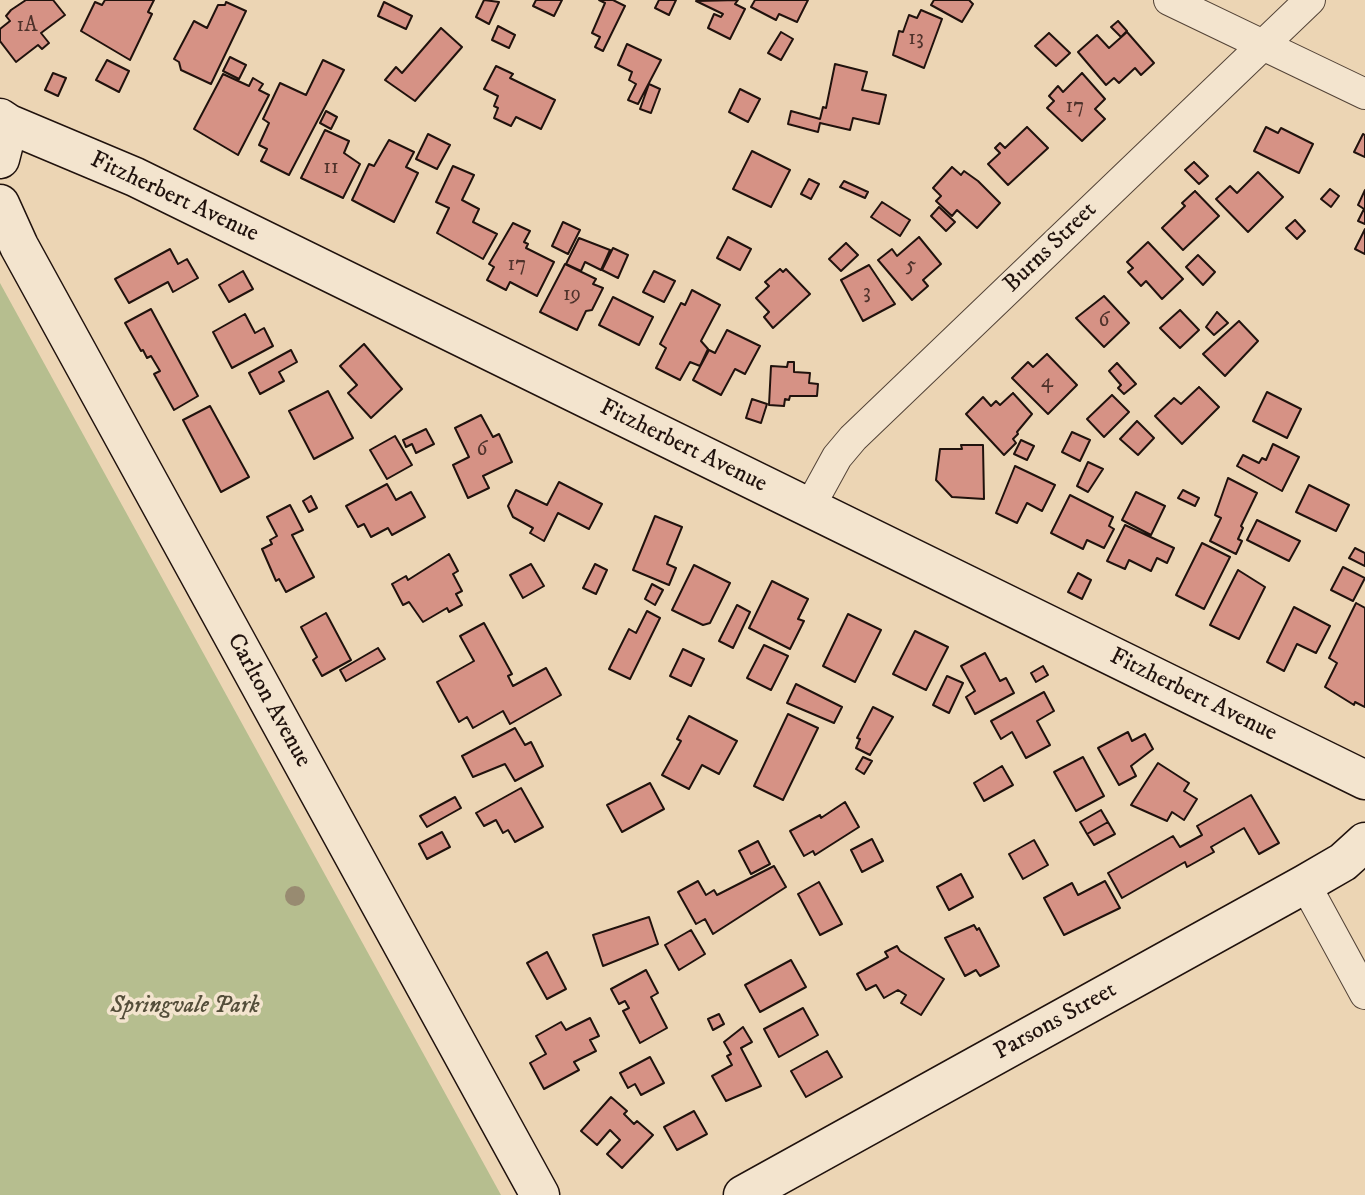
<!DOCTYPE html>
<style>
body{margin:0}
canvas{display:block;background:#ecd5b4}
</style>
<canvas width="1365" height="1195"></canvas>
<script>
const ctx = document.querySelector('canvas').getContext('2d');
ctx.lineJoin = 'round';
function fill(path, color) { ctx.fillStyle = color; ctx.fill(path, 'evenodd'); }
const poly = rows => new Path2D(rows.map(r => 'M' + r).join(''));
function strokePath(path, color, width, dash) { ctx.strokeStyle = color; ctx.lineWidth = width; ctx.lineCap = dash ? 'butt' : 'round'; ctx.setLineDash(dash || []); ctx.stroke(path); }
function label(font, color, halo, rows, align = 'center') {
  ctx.font = font + ' "IM FELL DW Pica",serif'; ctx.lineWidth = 7; ctx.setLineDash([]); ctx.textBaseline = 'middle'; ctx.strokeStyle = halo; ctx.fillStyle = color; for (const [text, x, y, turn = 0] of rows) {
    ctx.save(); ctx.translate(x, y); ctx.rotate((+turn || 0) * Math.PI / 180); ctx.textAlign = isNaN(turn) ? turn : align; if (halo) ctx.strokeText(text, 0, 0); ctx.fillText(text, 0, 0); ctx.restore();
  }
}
fill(poly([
 [0,283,501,1195,0,1195]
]), '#b6be8f');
const building = poly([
 [26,0,53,0,65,15,41,33,49,43,42,49,38,45,16,62,0,41,0,29,10,21,6,16,11,10,26,0],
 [105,0,154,0,148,12,152,14,130,60,81,31,95,2,102,5,105,0],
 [484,0,499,2,489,24,476,17,484,0],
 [536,0,562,0,554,16,533,6,536,0],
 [599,0,613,0,625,6,603,51,595,47,600,37,592,33,605,3,599,0],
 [659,0,676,0,669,15,655,8,659,0],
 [738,0,735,4,745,9,730,39,708,28,714,14,721,17,723,14,696,1,738,0],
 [755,0,808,0,797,22,779,14,776,20,751,7,755,0],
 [934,0,969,0,973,4,962,22,931,5,934,0],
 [226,2,246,11,211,84,181,70,179,62,174,59,194,21,207,28,218,5,225,5,226,2],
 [384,2,412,16,406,29,378,16,384,2],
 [921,10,942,19,924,68,893,55,899,31,903,32,909,15,917,18,921,10],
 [1118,21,1127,31,1121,37,1111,27,1118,21],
 [498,26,515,35,509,48,492,40,498,26],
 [441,28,462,47,415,101,385,80,396,67,402,73,441,28],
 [781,32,793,39,781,60,768,53,781,32],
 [1127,32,1154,63,1141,75,1135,68,1119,83,1114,78,1106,85,1078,52,1097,35,1109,48,1127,32],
 [1049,33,1070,53,1056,66,1035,46,1049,33],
 [627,44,661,60,638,104,628,100,636,84,629,80,632,72,618,65,627,44],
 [230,57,246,65,239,79,223,71,230,57],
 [107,60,129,71,119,92,96,80,107,60],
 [323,60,344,70,289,175,261,161,267,149,259,145,269,123,263,119,280,83,306,95,323,60],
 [835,64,867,72,862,90,886,95,879,124,853,118,850,130,820,123,818,132,788,124,791,111,820,119,823,107,826,108,835,64],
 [496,66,513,74,510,78,555,100,541,129,516,117,511,126,494,118,498,108,494,106,498,96,484,89,496,66],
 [53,73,66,78,58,96,45,90,53,73],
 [1082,73,1105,99,1095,109,1105,119,1082,141,1047,108,1054,101,1049,96,1058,86,1063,92,1082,73],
 [223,74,249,86,253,78,263,84,259,90,269,95,238,155,194,129,223,74],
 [649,84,660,89,651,113,640,109,649,84],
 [740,89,760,99,748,122,729,112,740,89],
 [326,111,337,117,331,129,320,123,326,111],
 [1027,127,1048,148,1008,185,988,164,1000,153,995,148,1000,143,1005,148,1027,127],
 [1266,127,1278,133,1281,128,1313,144,1299,173,1254,151,1266,127],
 [325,130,349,141,344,153,360,164,343,198,301,178,325,130],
 [428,134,450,145,437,169,416,159,428,134],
 [1363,134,1365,135,1365,157,1354,152,1363,134],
 [389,140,414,152,406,167,418,173,394,222,352,200,369,164,374,166,389,140],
 [752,151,790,170,771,207,733,189,752,151],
 [1194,162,1208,176,1199,184,1185,170,1194,162],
 [453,166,474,175,462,200,479,209,473,222,497,234,483,259,437,233,449,208,436,202,453,166],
 [952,167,961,175,964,171,978,181,1000,203,977,228,957,210,952,216,936,201,941,196,933,188,952,167],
 [1258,172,1283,197,1248,232,1216,199,1230,186,1237,193,1258,172],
 [809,179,819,184,811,199,801,194,809,179],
 [844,181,868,192,865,198,840,187,844,181],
 [1330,189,1339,196,1331,207,1321,199,1330,189],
 [1365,190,1365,224,1358,221,1364,209,1358,205,1365,190],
 [1195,191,1219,216,1183,250,1162,228,1185,206,1182,203,1195,191],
 [882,202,910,220,900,236,871,217,882,202],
 [939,207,955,222,946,231,931,216,939,207],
 [1295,220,1305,231,1297,239,1286,228,1295,220],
 [563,222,580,230,568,254,552,246,563,222],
 [513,223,530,231,524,242,528,244,526,248,554,262,537,296,510,282,506,290,487,280,494,267,489,264,513,223],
 [1365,229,1365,254,1355,249,1365,229],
 [728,237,751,249,740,270,717,258,728,237],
 [919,237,941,264,923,280,928,286,912,300,878,260,892,249,897,256,919,237],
 [579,238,610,250,601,270,585,262,581,271,566,264,579,238],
 [1148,242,1183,279,1162,299,1146,281,1141,286,1128,272,1133,268,1127,262,1148,242],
 [846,243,858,255,841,271,829,259,846,243],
 [613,248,628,255,618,278,602,270,613,248],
 [170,249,178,264,187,259,198,278,173,292,168,282,129,303,115,279,170,249],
 [1198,255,1215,272,1203,285,1186,267,1198,255],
 [565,264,596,279,593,284,603,288,592,310,586,311,577,330,540,312,565,264],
 [869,265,895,304,863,321,841,280,869,265],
 [780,269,783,272,786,269,810,294,773,328,764,317,769,312,756,298,769,286,765,282,780,269],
 [243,271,253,289,229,302,219,285,243,271],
 [654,271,675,281,664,302,643,292,654,271],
 [692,290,720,305,701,341,708,349,700,366,690,362,680,380,656,368,666,348,660,344,681,303,685,305,692,290],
 [1104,296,1129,323,1104,347,1076,318,1104,296],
 [613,297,653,317,639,345,599,325,613,297],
 [151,309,198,396,174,410,154,374,160,371,151,356,147,358,143,350,141,351,125,323,151,309],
 [1180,310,1199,330,1180,348,1160,328,1180,310],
 [1217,312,1228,323,1214,335,1206,327,1217,312],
 [245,314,255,333,264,328,273,346,232,368,213,332,245,314],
 [1239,321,1258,341,1225,376,1203,354,1239,321],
 [727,330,760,346,745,374,735,369,721,395,693,380,709,350,715,353,727,330],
 [364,344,402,389,371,418,348,393,357,385,340,366,364,344],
 [291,350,297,362,279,372,284,381,260,394,249,373,291,350],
 [1047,354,1077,385,1048,414,1012,378,1028,362,1033,367,1047,354],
 [788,362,794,362,794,372,810,373,809,383,818,384,817,396,790,396,789,400,785,399,784,406,769,405,771,366,787,367,788,362],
 [1117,363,1136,384,1124,394,1118,388,1121,385,1109,371,1117,363],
 [1199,387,1219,407,1182,444,1155,416,1174,398,1181,404,1199,387],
 [328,391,353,438,314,459,289,411,328,391],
 [1267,392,1301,409,1287,438,1253,421,1267,392],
 [1013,393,1032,414,1017,432,1018,434,1013,439,1016,443,1004,455,966,414,983,397,991,406,996,401,1000,405,1013,393],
 [1112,395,1129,412,1104,437,1087,419,1112,395],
 [752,399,767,404,761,423,746,418,752,399],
 [210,406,249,477,221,492,183,420,210,406],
 [481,415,493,437,499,434,512,462,483,476,489,488,468,498,453,465,469,457,455,428,481,415],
 [1137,421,1154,438,1138,455,1120,439,1137,421],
 [426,429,434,444,416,453,412,444,406,447,403,440,426,429],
 [1072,432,1090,440,1080,461,1062,452,1072,432],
 [395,436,412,465,387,479,370,450,395,436],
 [1021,440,1034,446,1027,460,1014,454,1021,440],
 [1273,444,1299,457,1282,491,1237,466,1243,455,1259,463,1262,458,1266,460,1273,444],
 [961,445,983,445,984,499,952,497,936,480,940,449,962,449,961,445],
 [1088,462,1103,469,1088,492,1077,486,1088,462],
 [1015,466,1055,485,1042,511,1027,503,1017,523,996,513,1015,466],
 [1228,478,1257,493,1241,526,1243,528,1238,539,1242,541,1236,554,1210,541,1221,518,1215,515,1228,478],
 [559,482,602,504,589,529,558,513,544,541,530,533,533,528,513,517,508,506,516,490,547,505,559,482],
 [387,484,396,500,411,492,425,517,392,535,388,528,371,537,364,524,358,527,346,506,387,484],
 [1309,485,1349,505,1336,531,1296,512,1309,485],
 [1183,490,1199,498,1195,506,1178,498,1183,490],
 [1136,492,1165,506,1151,535,1122,520,1136,492],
 [1070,495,1113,517,1109,526,1114,529,1104,548,1087,540,1083,549,1051,533,1070,495],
 [311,496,317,508,309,512,303,501,311,496],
 [290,505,303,530,292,535,314,577,286,592,279,579,276,581,262,549,272,544,270,540,277,536,267,517,290,505],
 [655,516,682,527,667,564,676,568,669,585,633,570,655,516],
 [1257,520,1300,541,1289,561,1247,540,1257,520],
 [1125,525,1174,548,1167,563,1157,558,1151,571,1129,560,1125,569,1107,561,1125,525],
 [1202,543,1230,557,1204,609,1176,595,1202,543],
 [1355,548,1365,553,1365,566,1349,558,1355,548],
 [449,554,458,571,453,574,462,591,456,594,462,605,449,612,447,608,423,622,409,602,403,605,392,584,406,576,408,580,449,554],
 [531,564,544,586,523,598,510,575,531,564],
 [595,564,607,570,596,594,583,588,595,564],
 [694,565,730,583,710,623,703,625,672,610,694,565],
 [1343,567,1365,578,1353,601,1331,590,1343,567],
 [1238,570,1265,587,1239,639,1210,625,1238,570],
 [1078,573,1091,580,1082,599,1068,592,1078,573],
 [772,581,808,599,798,619,804,621,790,649,749,628,772,581],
 [652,584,663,590,655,605,645,599,652,584],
 [1356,603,1365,608,1365,707,1355,702,1354,705,1325,687,1337,663,1329,658,1356,603],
 [737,605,750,612,733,648,719,641,737,605],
 [1294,607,1330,626,1316,653,1297,644,1284,671,1267,662,1294,607],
 [647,611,660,618,630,679,609,669,629,629,636,633,647,611],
 [326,613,351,660,322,676,313,660,317,657,301,627,326,613],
 [848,614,881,630,855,682,823,666,848,614],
 [484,623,512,674,508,676,513,686,546,668,561,695,510,724,503,711,473,728,467,717,459,722,437,682,474,661,460,636,484,623],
 [915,631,948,647,926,690,893,674,915,631],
 [764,645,788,656,771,690,747,678,764,645],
 [378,648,385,659,346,681,340,670,378,648],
 [683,649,704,659,691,686,670,676,683,649],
 [985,653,1000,681,1006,678,1014,693,975,714,966,697,975,691,961,666,985,653],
 [1043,666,1048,675,1036,682,1031,673,1043,666],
 [947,676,963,683,949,713,933,705,947,676],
 [796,684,842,707,834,723,787,703,796,684],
 [1044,692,1054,711,1037,721,1050,745,1026,758,1012,732,1001,739,991,721,1044,692],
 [873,707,893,717,870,755,856,748,860,739,857,738,873,707],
 [788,714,818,728,783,800,754,786,788,714],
 [689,716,737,741,719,774,702,765,689,789,662,775,681,741,677,739,689,716],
 [515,728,525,745,531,742,543,766,515,781,505,764,473,777,462,756,515,728],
 [1128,732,1132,741,1145,734,1153,749,1131,766,1136,776,1119,785,1098,748,1128,732],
 [863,757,872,761,864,774,856,769,863,757],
 [1083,757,1104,796,1076,811,1054,772,1083,757],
 [1158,763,1189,783,1184,791,1197,799,1184,820,1172,812,1167,821,1131,805,1158,763],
 [1002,766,1013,785,984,801,974,783,1002,766],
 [650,783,664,809,622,832,607,805,650,783],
 [521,788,543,827,515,842,508,830,503,833,496,820,484,826,476,813,521,788],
 [1251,795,1279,843,1259,854,1244,828,1211,847,1214,852,1187,867,1185,862,1122,898,1108,873,1173,836,1180,847,1202,835,1197,826,1251,795],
 [455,797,461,808,427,827,420,816,455,797],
 [845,802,859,827,815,855,813,851,804,856,790,831,820,815,821,818,845,802],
 [1101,810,1108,822,1087,834,1080,822,1101,810],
 [1108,822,1115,834,1094,845,1087,834,1108,822],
 [442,832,450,847,427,859,419,844,442,832],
 [872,839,883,861,862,872,851,850,872,839],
 [1034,840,1048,865,1023,879,1009,854,1034,840],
 [758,841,770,864,751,874,739,851,758,841],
 [774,866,786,887,713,934,705,919,696,924,678,892,698,881,706,895,714,890,717,895,774,866],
 [961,874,973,897,949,910,937,887,961,874],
 [1105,881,1120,908,1064,935,1044,898,1072,883,1078,895,1105,881],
 [819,882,842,924,820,935,798,894,819,882],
 [649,917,658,944,603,966,593,935,649,917],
 [974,925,977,930,979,928,999,966,980,976,976,970,965,976,945,938,974,925],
 [691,930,705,954,679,970,665,945,691,930],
 [897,946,900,951,944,979,921,1015,901,1003,906,995,898,990,884,998,876,985,866,990,857,974,888,957,885,952,897,946],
 [547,952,566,989,547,999,527,963,547,952],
 [791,960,806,987,760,1012,745,985,791,960],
 [646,970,658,993,651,997,667,1028,640,1043,623,1011,629,1008,625,1001,619,1004,611,989,646,970],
 [803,1008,818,1035,779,1057,764,1029,803,1008],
 [719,1014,724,1024,713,1030,708,1019,719,1014],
 [590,1018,599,1036,590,1040,596,1051,574,1062,579,1070,544,1089,530,1063,546,1054,536,1036,561,1022,566,1030,590,1018],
 [743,1027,752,1042,741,1048,761,1086,726,1101,712,1076,732,1065,727,1056,731,1054,724,1042,743,1027],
 [827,1051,842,1077,806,1097,791,1071,827,1051],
 [650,1057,664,1083,641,1095,635,1084,628,1088,620,1073,650,1057],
 [611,1097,627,1111,624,1114,634,1124,637,1121,653,1135,622,1168,607,1154,620,1140,610,1130,597,1145,581,1131,611,1097],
 [694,1111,707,1134,677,1150,664,1127,694,1111]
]);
fill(building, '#d69285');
strokePath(building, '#20120d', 2);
const street = poly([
 [1169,0,1365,94],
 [809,508,837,457,853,438,1310,0],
 [1305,884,1365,994]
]);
const secondary = poly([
 [0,118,9,124,135,177,1365,780],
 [0,159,9,124],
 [0,204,19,246,540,1195],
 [743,1195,1305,884,1343,862,1365,842]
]);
strokePath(street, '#534337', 32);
strokePath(secondary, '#20120d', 41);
strokePath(street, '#f3e4ce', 30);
strokePath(secondary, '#f3e4ce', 38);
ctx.fillStyle = '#988b71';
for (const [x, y] of [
 [295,896]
]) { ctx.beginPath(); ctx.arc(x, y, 10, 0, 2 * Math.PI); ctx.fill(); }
label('21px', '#4e322b', null, [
 ["1A",27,27],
 ["13",916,40],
 ["17",1075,108],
 ["11",331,169],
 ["17",517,266],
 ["5",911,267],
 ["3",867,294],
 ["19",572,296],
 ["6",1104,322],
 ["4",1047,383],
 ["6",482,451]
]);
label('24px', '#20120d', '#f3e4ce', [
 ["Fitzherbert Avenue",174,198,25],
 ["Burns Street",1051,248,-44],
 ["Fitzherbert Avenue",683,447,26],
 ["Fitzherbert Avenue",1193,696,26],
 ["Carlton Avenue",268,701,61],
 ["Parsons Street",1056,1022,-29]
]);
label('italic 24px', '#544e3a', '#f3e4ce', [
 ["Springvale Park",185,1007]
]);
</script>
